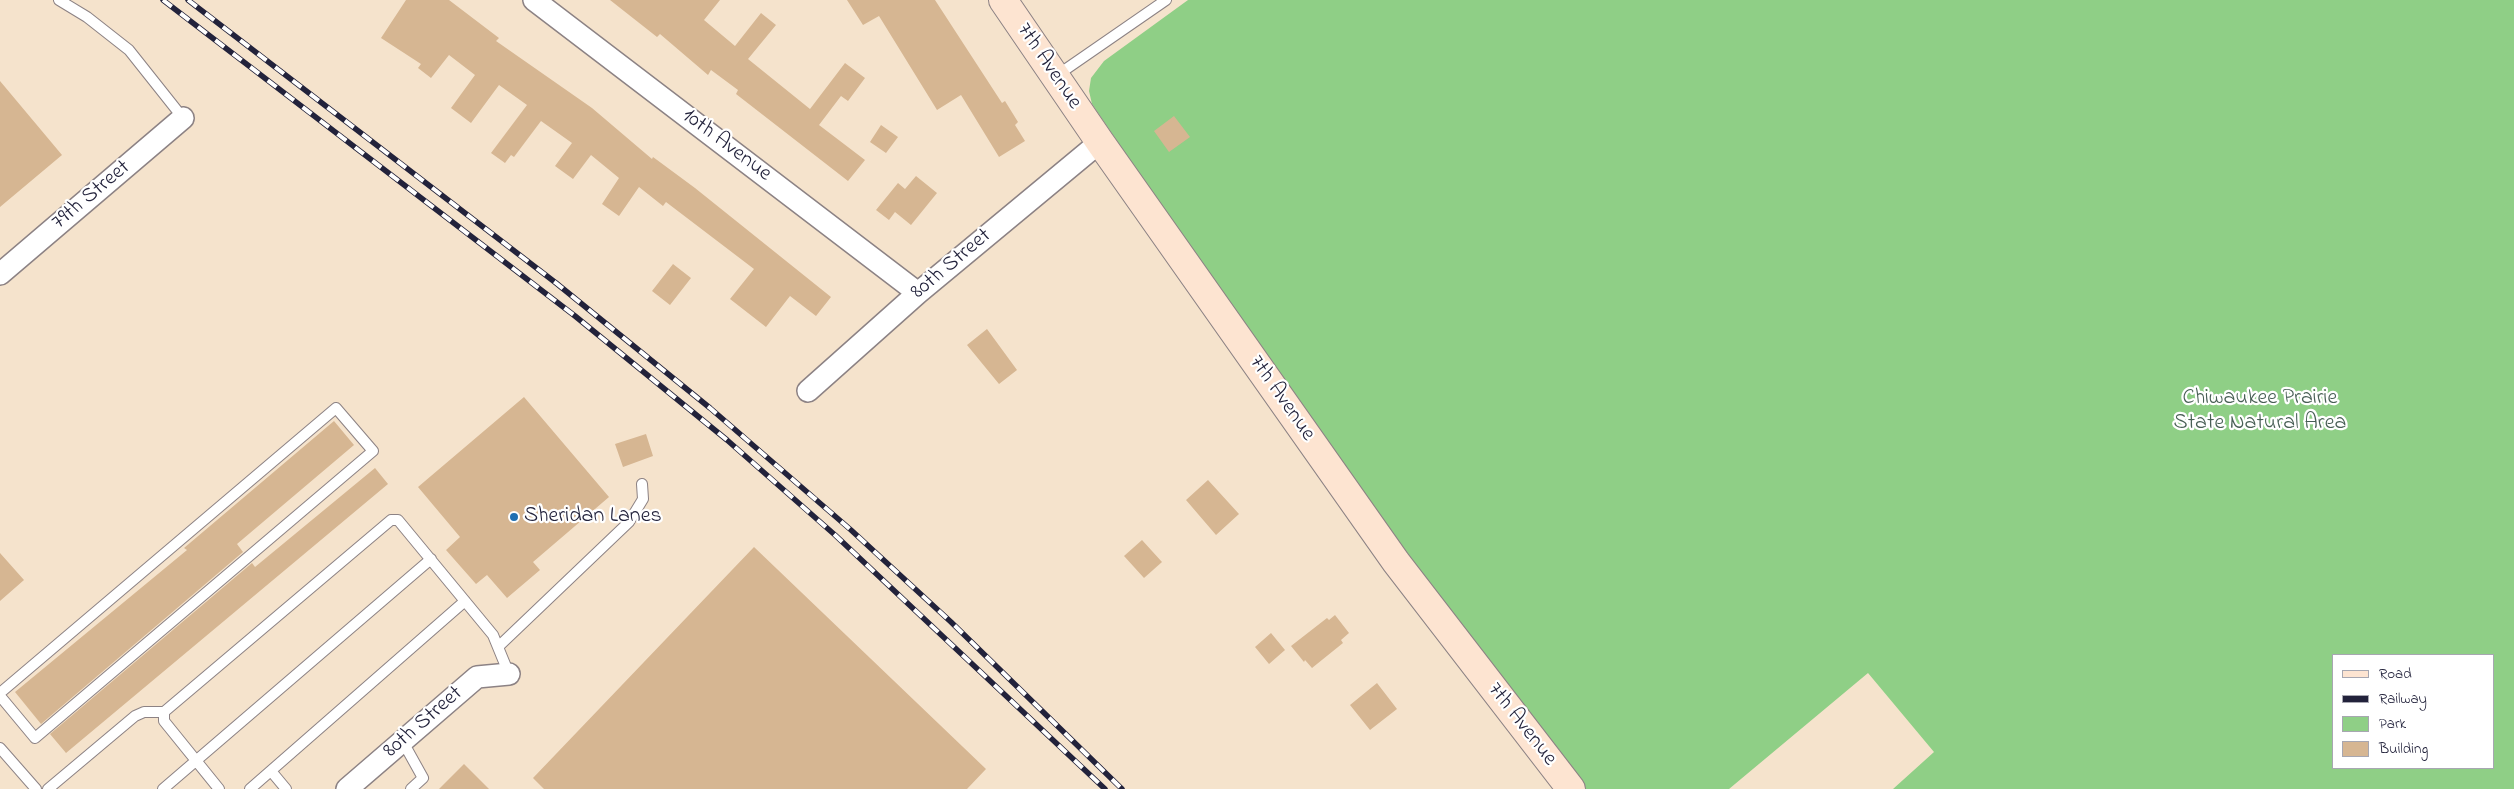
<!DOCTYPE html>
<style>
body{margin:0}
#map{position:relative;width:2514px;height:789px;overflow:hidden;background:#f5e3cc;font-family:"Indie Flower",sans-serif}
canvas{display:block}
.legend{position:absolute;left:2332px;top:654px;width:162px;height:115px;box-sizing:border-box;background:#fff;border:1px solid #a7a7b1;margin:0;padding:6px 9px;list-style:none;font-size:15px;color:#22223b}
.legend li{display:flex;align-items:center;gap:10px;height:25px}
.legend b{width:25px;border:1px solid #a7a7b1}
</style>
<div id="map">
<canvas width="2514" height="789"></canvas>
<ul class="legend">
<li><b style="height:6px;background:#fde4d1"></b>Road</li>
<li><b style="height:6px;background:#22223b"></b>Railway</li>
<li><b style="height:14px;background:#8fcf86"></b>Park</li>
<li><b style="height:14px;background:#d6b692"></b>Building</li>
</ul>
</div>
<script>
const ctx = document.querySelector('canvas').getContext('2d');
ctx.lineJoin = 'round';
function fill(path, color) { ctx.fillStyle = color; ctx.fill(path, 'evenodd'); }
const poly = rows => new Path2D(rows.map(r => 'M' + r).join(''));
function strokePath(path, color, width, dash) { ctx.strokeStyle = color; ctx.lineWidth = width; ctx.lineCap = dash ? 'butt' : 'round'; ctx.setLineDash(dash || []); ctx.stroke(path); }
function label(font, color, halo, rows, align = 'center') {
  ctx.font = font + ' "Indie Flower",sans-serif'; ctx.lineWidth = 4.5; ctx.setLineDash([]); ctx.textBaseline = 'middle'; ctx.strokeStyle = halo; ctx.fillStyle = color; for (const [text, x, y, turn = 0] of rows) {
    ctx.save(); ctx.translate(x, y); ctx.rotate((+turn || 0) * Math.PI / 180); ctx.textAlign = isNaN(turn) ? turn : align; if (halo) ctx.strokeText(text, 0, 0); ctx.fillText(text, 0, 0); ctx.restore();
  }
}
fill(poly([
 [1188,0,2514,0,2514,789,1893,789,1934,752,1868,673,1729,789,1583,789,1281,384,1092,104,1089,91,1091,78,1104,61],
 [2333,655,2493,655,2493,768,2333,768]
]), '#8fcf86');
fill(poly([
 [406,0,449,0,499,38,496,41,592,108,652,159,653,157,695,188,831,297,816,316,790,296,766,327,730,299,754,269,666,202,663,206,639,187,619,216,602,204,619,178,591,155,573,179,555,166,572,143,541,121,514,157,511,155,505,163,491,153,527,105,499,85,471,123,451,108,475,75,449,55,431,78,418,68,421,64,381,38],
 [610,0,720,0,704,20,735,46,761,13,776,25,748,59,810,109,845,63,865,78,848,101,841,96,819,125,865,160,848,181,736,94,738,90,711,70,708,75,660,34,657,37],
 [847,0,935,0,1002,103,1005,101,1018,122,1015,125,1025,141,999,157,961,95,937,110,879,16,863,25],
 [0,81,62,155,0,207],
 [1174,116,1190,137,1169,152,1154,131],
 [881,125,898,137,886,153,870,142],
 [916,176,937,193,911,225,895,212,889,220,876,210,898,183,905,189],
 [673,264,691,278,670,305,652,291],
 [987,329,1017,370,999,384,967,345],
 [524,397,609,497,533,562,540,570,507,598,487,575,476,584,446,550,460,537,418,487],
 [334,421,354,445,237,544,243,552,41,724,15,692,187,550,184,548],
 [646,434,653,456,623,467,615,444],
 [375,468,388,484,66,753,50,734,252,563,255,567],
 [1208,480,1239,514,1216,535,1186,500],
 [1142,540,1162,562,1144,578,1124,556],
 [754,547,986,769,967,789,544,789,533,778],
 [0,553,24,580,0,601],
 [1335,615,1349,633,1341,640,1343,643,1312,668,1305,660,1304,662,1291,646,1327,618,1329,620],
 [1271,633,1285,650,1269,664,1255,647],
 [1377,683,1397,709,1370,730,1350,705],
 [464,764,489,789,439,789]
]), '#d6b692');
const lane = poly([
 [59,0,87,17,129,50,183,118],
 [1056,76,1166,0],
 [498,647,629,522,643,499,642,484],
 [0,693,336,408,373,451,35,738,0,696],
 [164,712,164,721,219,789],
 [403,742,423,778,411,789],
 [0,748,36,789],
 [271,771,286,789],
 [48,789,135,716,144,712,164,712,391,520,398,520,493,635,509,674],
 [163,789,431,559],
 [250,789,465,601]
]);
const street = poly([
 [534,0,918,293],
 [0,274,183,118],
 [808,391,918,293,1100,142],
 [347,789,477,677,509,674]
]);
const secondary = poly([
 [1003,0,1100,142,1396,562,1571,789]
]);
strokePath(lane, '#8c8284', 12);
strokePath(street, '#8c8284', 24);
strokePath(secondary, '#8c8284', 30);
strokePath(lane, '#fff', 10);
strokePath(street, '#fff', 21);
strokePath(secondary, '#fde4d1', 28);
const rail = poly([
 [163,0,575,316,727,440,835,535,1105,789],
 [188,0,556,283,710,408,851,530,951,622,1122,789]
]);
strokePath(rail, '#22223b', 5.5);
strokePath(rail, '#fff', 4, [11]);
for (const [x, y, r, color] of [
 [514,517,5,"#1f6fb2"]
]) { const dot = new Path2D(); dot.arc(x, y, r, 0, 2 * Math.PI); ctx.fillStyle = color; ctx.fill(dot); strokePath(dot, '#fff', 2); }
label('22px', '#22223b', '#fff', [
 ["7th Avenue",1048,67,56],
 ["10th Avenue",726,146,37],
 ["79th Street",92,196,-40],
 ["80th Street",952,265,-40],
 ["7th Avenue",1281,399,55],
 ["80th Street",424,723,-41],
 ["7th Avenue",1521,725,52]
]);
label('22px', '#485f55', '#fff', [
 ["Chiwaukee Prairie",2260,399],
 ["State Natural Area",2260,424]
]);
label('22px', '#22223b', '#fff', [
 ["Sheridan Lanes",524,517]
], 'left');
</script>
